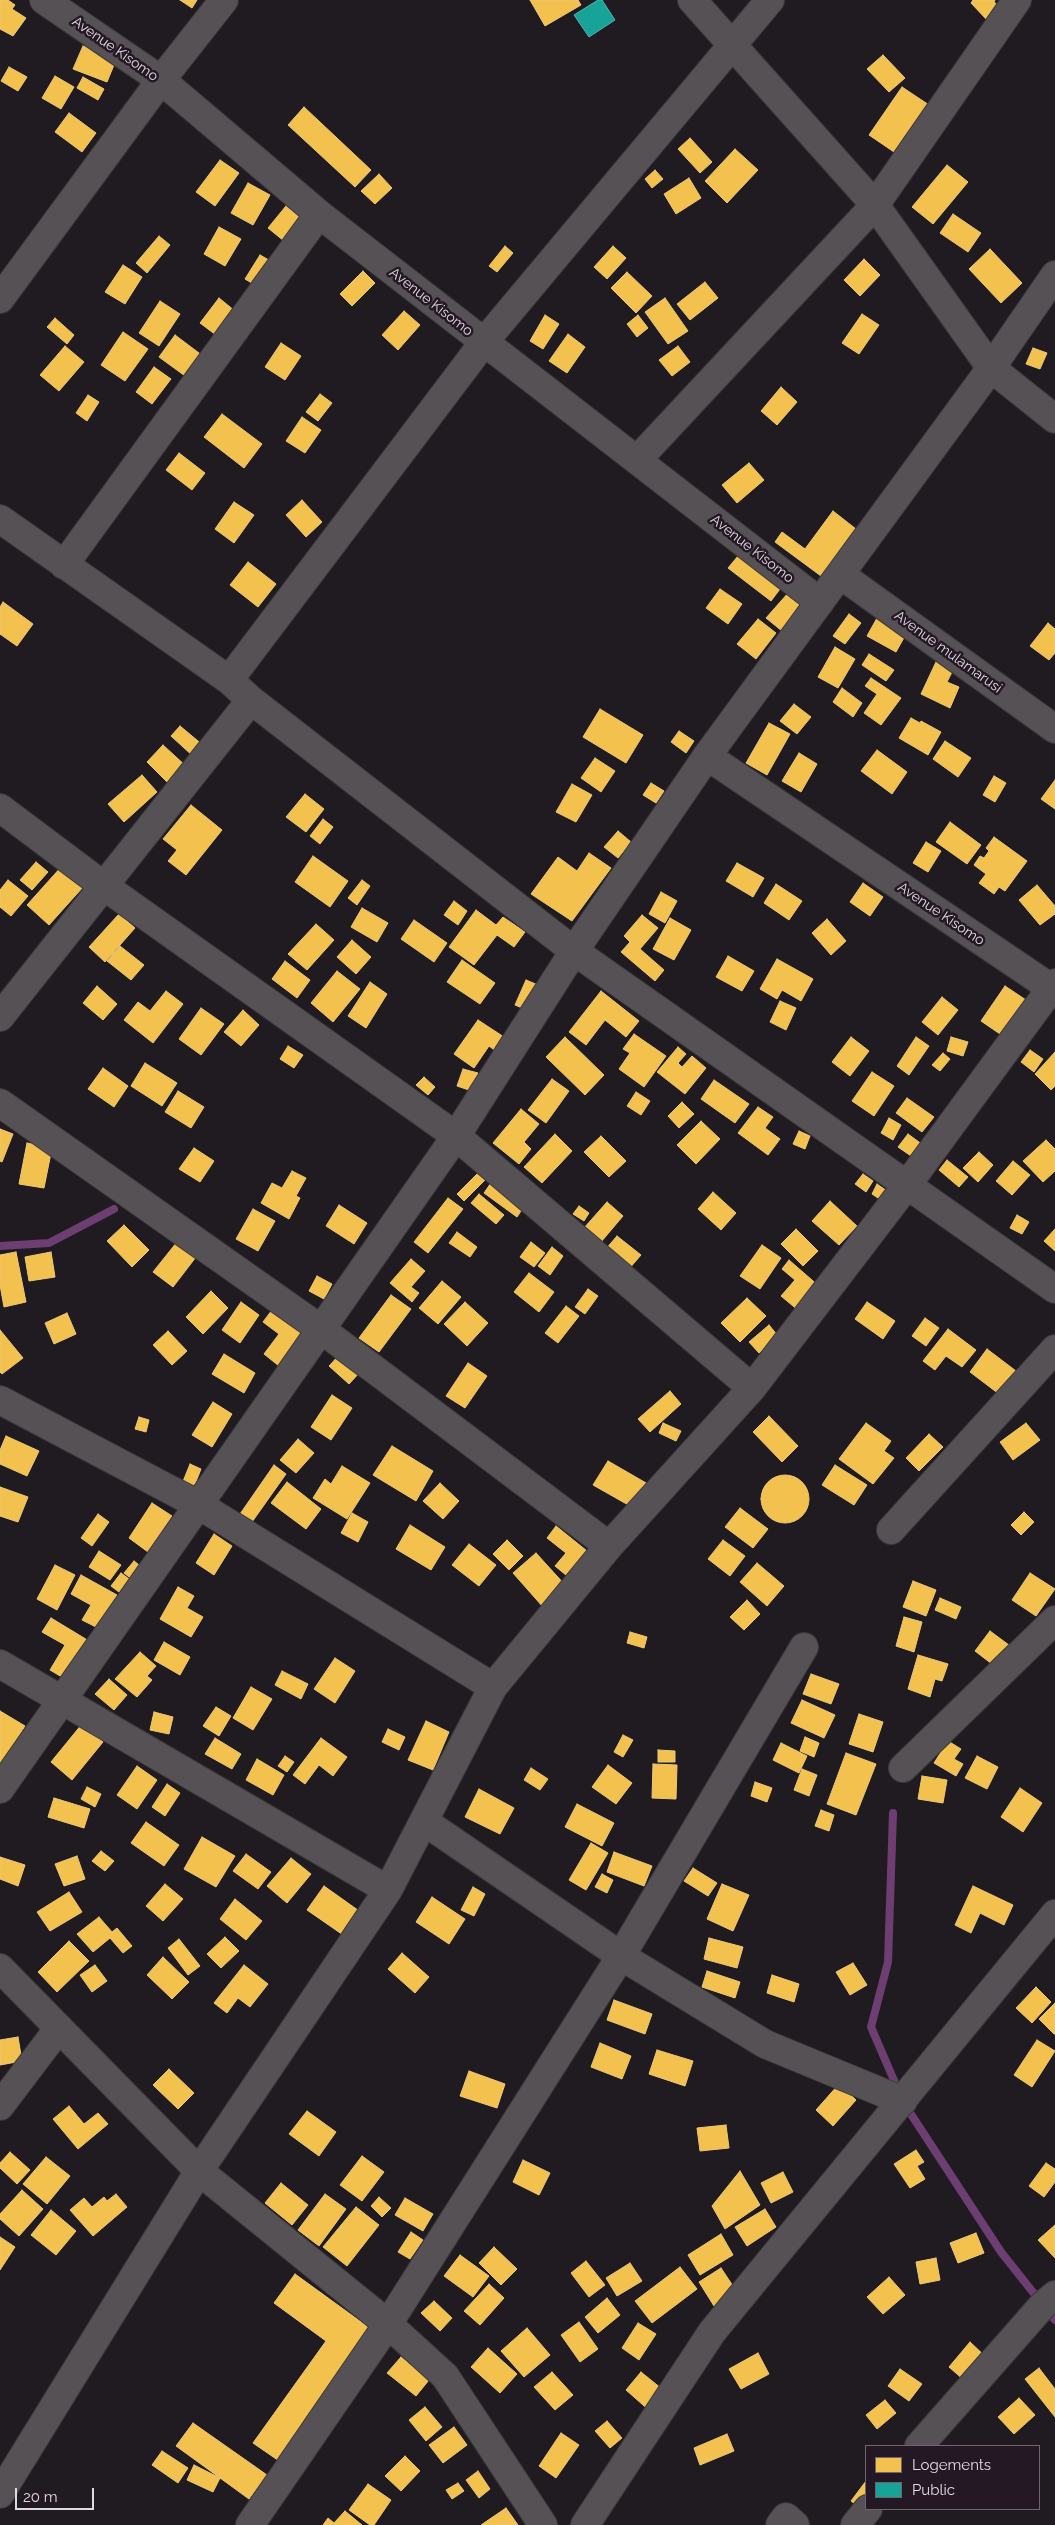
<!DOCTYPE html>
<style>
body{margin:0}
#map{position:relative;width:1055px;height:2525px;overflow:hidden;background:#201b20;font-family:Raleway,sans-serif}
canvas{display:block}
.legend{position:absolute;left:865px;top:2445px;width:175px;height:65px;box-sizing:border-box;background:#231823;border:1px solid #6f656f;margin:0;padding:6px 9px;list-style:none;font-size:15px;color:#e1d9e1}
.legend li{display:flex;align-items:center;gap:10px;height:25px}
.legend b{width:25px;border:1px solid #6f656f}
.scale{position:absolute;left:15px;top:2488px;width:79px;height:22px;box-sizing:border-box;border:2px solid #e1d9e1;border-top:0;padding-left:6px;font-size:15px;line-height:18px;white-space:nowrap;color:#e1d9e1;-webkit-text-stroke:4px #231823;paint-order:stroke}
</style>
<div id="map">
<canvas width="1055" height="2525"></canvas>
<ul class="legend">
<li><b style="height:14px;background:#f2c14e"></b>Logements</li>
<li><b style="height:14px;background:#17a398"></b>Public</li>
</ul>
<div class="scale">20 m</div>
</div>
<script>
const ctx = document.querySelector('canvas').getContext('2d');
ctx.lineJoin = 'round';
function fill(path, color) { ctx.fillStyle = color; ctx.fill(path, 'evenodd'); }
const poly = rows => new Path2D(rows.map(r => 'M' + r).join(''));
function strokePath(path, color, width, dash) { ctx.strokeStyle = color; ctx.lineWidth = width; ctx.lineCap = dash ? 'butt' : 'round'; ctx.setLineDash(dash || []); ctx.stroke(path); }
function label(font, color, halo, rows, align = 'center') {
  ctx.font = font + ' Raleway,sans-serif'; ctx.lineWidth = 5; ctx.setLineDash([]); ctx.textBaseline = 'middle'; ctx.strokeStyle = halo; ctx.fillStyle = color; for (const [text, x, y, turn = 0] of rows) {
    ctx.save(); ctx.translate(x, y); ctx.rotate((+turn || 0) * Math.PI / 180); ctx.textAlign = isNaN(turn) ? turn : align; if (halo) ctx.strokeText(text, 0, 0); ctx.fillText(text, 0, 0); ctx.restore();
  }
}
const homes = poly([
 [0,0,8,0,15,5,12,9,26,18,13,36,0,29,0,0],
 [180,0,197,0,192,8,180,0],
 [530,0,578,0,581,5,545,26,530,0],
 [973,0,995,0,994,2,1000,7,987,20,971,3,973,0],
 [83,46,116,60,107,82,73,69,83,46],
 [883,55,905,78,889,92,867,69,883,55],
 [9,67,27,77,18,91,1,81,9,67],
 [55,76,74,87,61,109,42,98,55,76],
 [83,77,104,89,98,100,77,88,83,77],
 [902,87,935,109,915,136,909,131,894,152,869,135,902,87],
 [304,107,371,170,355,187,288,125,304,107],
 [69,113,96,133,82,152,55,132,69,113],
 [690,138,712,162,700,173,678,149,690,138],
 [735,149,758,170,727,203,705,181,735,149],
 [220,160,239,173,215,206,196,192,220,160],
 [947,165,968,182,933,224,912,207,947,165],
 [655,170,663,179,652,188,645,179,655,170],
 [379,174,392,188,375,204,361,191,379,174],
 [689,178,701,198,676,214,664,194,689,178],
 [248,183,270,195,253,225,231,213,248,183],
 [286,206,302,219,284,241,268,228,286,206],
 [953,214,981,233,968,252,940,233,953,214],
 [219,227,241,239,225,266,204,254,219,227],
 [159,236,170,245,147,273,136,263,159,236],
 [505,246,513,253,497,272,489,266,505,246],
 [613,246,626,258,607,279,594,267,613,246],
 [990,249,1022,283,1001,303,969,269,990,249],
 [260,255,274,263,260,288,245,279,260,255],
 [864,259,880,275,860,296,844,280,864,259],
 [123,265,142,277,125,304,105,292,123,265],
 [363,271,375,283,352,306,340,294,363,271],
 [627,272,652,296,636,313,611,288,627,272],
 [705,282,718,298,690,320,677,304,705,282],
 [219,298,235,311,216,335,200,323,219,298],
 [665,298,688,331,668,344,645,312,665,298],
 [160,301,180,314,159,346,139,333,160,301],
 [404,311,420,325,398,350,382,335,404,311],
 [862,314,879,325,859,354,842,343,862,314],
 [545,315,559,324,543,349,530,341,545,315],
 [638,315,648,328,637,337,627,324,638,315],
 [55,318,74,335,67,344,47,327,55,318],
 [123,332,148,349,125,381,101,365,123,332],
 [568,334,585,347,567,373,549,361,568,334],
 [175,335,207,359,192,381,159,357,175,335],
 [281,343,301,356,285,380,265,367,281,343],
 [65,346,84,362,59,391,40,375,65,346],
 [678,346,690,362,672,376,659,360,678,346],
 [1033,348,1047,353,1040,369,1026,364,1033,348],
 [154,367,171,379,152,404,136,392,154,367],
 [781,387,797,402,777,425,761,411,781,387],
 [320,394,332,403,318,421,306,412,320,394],
 [88,395,99,402,87,421,76,413,88,395],
 [222,414,262,444,244,468,204,437,222,414],
 [302,417,321,430,305,453,286,441,302,417],
 [179,453,205,473,192,490,166,470,179,453],
 [749,463,764,480,737,503,722,485,749,463],
 [302,500,322,522,306,537,286,515,302,500],
 [234,502,254,515,234,543,215,529,234,502],
 [833,511,856,529,821,576,775,542,782,532,805,549,833,511],
 [738,556,780,589,771,601,728,568,738,556],
 [248,562,276,584,258,607,230,585,248,562],
 [720,589,742,604,728,624,706,608,720,589],
 [789,592,804,605,782,631,766,618,789,592],
 [3,602,33,624,17,646,0,634,0,607,3,602],
 [849,614,861,623,845,644,833,636,849,614],
 [877,618,906,634,896,652,867,636,877,618],
 [758,619,776,633,756,659,737,644,758,619],
 [1048,623,1055,629,1055,653,1049,660,1030,646,1048,623],
 [835,647,855,659,838,688,818,677,835,647],
 [869,654,894,670,886,681,862,665,869,654],
 [936,662,953,670,947,682,959,687,950,708,921,694,936,662],
 [871,678,901,698,881,725,864,713,877,694,865,686,871,678],
 [842,688,862,703,853,717,833,702,842,688],
 [794,704,811,717,797,734,780,721,794,704],
 [600,709,643,735,626,763,583,737,600,709],
 [911,718,920,723,921,721,941,732,928,755,899,738,911,718],
 [769,723,790,734,767,775,746,763,769,723],
 [180,726,204,746,194,757,171,736,180,726],
 [679,731,694,741,686,753,671,742,679,731],
 [945,741,971,758,958,777,933,759,945,741],
 [163,745,187,767,170,785,147,762,163,745],
 [877,750,907,772,892,794,861,771,877,750],
 [799,753,817,764,801,792,782,781,799,753],
 [595,758,615,771,601,792,581,778,595,758],
 [142,775,157,792,124,822,108,804,142,775],
 [994,776,1006,783,995,802,983,795,994,776],
 [1055,780,1055,809,1041,799,1055,780],
 [651,783,664,791,656,803,643,795,651,783],
 [572,784,592,795,576,822,556,812,572,784],
 [305,794,324,809,306,832,286,817,305,794],
 [191,805,222,830,186,875,168,861,177,850,163,839,191,805],
 [323,819,333,827,320,844,310,836,323,819],
 [950,822,981,845,967,864,936,842,950,822],
 [618,831,631,842,618,858,604,847,618,831],
 [994,837,1027,861,1005,891,999,887,994,894,979,883,986,874,974,865,980,856,984,858,989,851,986,848,994,837],
 [926,842,941,851,928,872,913,863,926,842],
 [589,853,611,868,572,921,531,894,558,857,577,871,589,853],
 [313,856,348,881,330,907,295,882,313,856],
 [36,862,48,872,32,890,20,880,36,862],
 [737,863,764,878,753,897,726,881,737,863],
 [62,866,84,886,49,925,27,905,62,866],
 [8,880,28,896,11,916,0,907,0,890,8,880],
 [362,880,370,886,357,905,348,898,362,880],
 [863,883,883,897,870,916,850,902,863,883],
 [776,884,802,901,789,920,764,903,776,884],
 [1037,885,1055,906,1055,914,1040,925,1019,900,1037,885],
 [661,892,677,901,665,923,649,914,661,892],
 [454,901,467,911,458,925,444,915,454,901],
 [362,908,388,923,377,942,351,927,362,908],
 [476,910,496,925,503,917,525,932,514,947,497,935,474,965,449,947,476,910],
 [119,914,135,928,105,962,89,947,119,914],
 [642,915,658,928,640,949,664,970,655,981,621,952,630,942,624,936,642,915],
 [670,918,691,930,674,960,653,949,670,918],
 [827,919,846,941,831,955,812,933,827,919],
 [414,920,447,943,434,962,401,939,414,920],
 [316,924,334,940,307,970,288,954,316,924],
 [352,940,371,957,356,974,337,957,352,940],
 [120,946,144,965,131,980,107,961,120,946],
 [728,956,754,971,742,991,716,977,728,956],
 [777,959,813,979,801,1001,782,990,777,999,760,989,777,959],
 [462,960,495,983,480,1004,447,982,462,960],
 [285,961,310,980,297,998,272,979,285,961],
 [337,971,360,989,333,1022,311,1003,337,971],
 [526,980,538,985,527,1010,515,1005,526,980],
 [370,982,387,994,366,1028,348,1016,370,982],
 [97,986,117,1004,103,1020,83,1003,97,986],
 [1005,986,1026,1000,1003,1036,981,1021,1005,986],
 [166,991,183,1004,153,1043,124,1020,138,1002,150,1011,166,991],
 [601,991,639,1021,626,1037,605,1020,586,1045,569,1032,601,991],
 [942,997,958,1010,938,1035,922,1022,942,997],
 [780,1001,796,1008,786,1030,770,1022,780,1001],
 [201,1008,224,1024,201,1055,179,1039,201,1008],
 [243,1010,259,1025,241,1046,224,1032,243,1010],
 [478,1020,507,1039,497,1052,489,1046,474,1068,454,1054,478,1020],
 [634,1034,666,1056,644,1087,619,1069,630,1053,623,1049,634,1034],
 [565,1037,604,1075,585,1095,546,1057,565,1037],
 [851,1037,869,1051,850,1076,832,1062,851,1037],
 [916,1037,929,1046,909,1075,897,1066,916,1037],
 [951,1037,968,1042,963,1056,947,1051,951,1037],
 [288,1046,303,1055,294,1068,280,1059,288,1046],
 [678,1047,686,1054,678,1063,682,1067,692,1056,706,1068,685,1094,657,1072,678,1047],
 [1030,1050,1043,1059,1034,1072,1021,1062,1030,1050],
 [1055,1052,1055,1086,1051,1090,1035,1074,1055,1052],
 [943,1053,950,1059,940,1071,932,1065,943,1053],
 [145,1063,177,1083,162,1106,131,1086,145,1063],
 [103,1068,128,1086,114,1107,88,1089,103,1068],
 [463,1069,478,1073,472,1091,457,1086,463,1069],
 [872,1072,894,1086,874,1116,852,1101,872,1072],
 [424,1077,435,1087,428,1095,416,1085,424,1077],
 [552,1079,569,1091,546,1123,528,1110,552,1079],
 [714,1080,749,1104,735,1123,701,1099,714,1080],
 [178,1091,204,1107,191,1128,165,1112,178,1091],
 [636,1092,650,1101,641,1115,627,1106,636,1092],
 [907,1098,934,1117,922,1132,896,1113,907,1098],
 [682,1102,694,1114,679,1128,668,1116,682,1102],
 [758,1107,773,1117,765,1128,780,1139,768,1155,738,1133,758,1107],
 [521,1109,539,1124,524,1142,531,1149,519,1164,493,1143,521,1109],
 [889,1118,901,1125,893,1140,881,1133,889,1118],
 [701,1121,720,1139,696,1164,677,1145,701,1121],
 [0,1129,13,1134,2,1162,0,1161,0,1129],
 [799,1131,810,1136,805,1149,793,1144,799,1131],
 [555,1134,572,1151,542,1183,524,1167,555,1134],
 [908,1134,923,1145,914,1158,898,1147,908,1134],
 [601,1136,626,1161,609,1177,584,1152,601,1136],
 [1046,1140,1055,1149,1055,1171,1043,1182,1023,1161,1046,1140],
 [27,1143,52,1148,44,1188,19,1184,27,1143],
 [194,1148,214,1161,200,1182,179,1169,194,1148],
 [979,1152,993,1165,978,1182,963,1168,979,1152],
 [947,1160,968,1177,959,1187,939,1170,947,1160],
 [1013,1161,1030,1175,1012,1195,996,1181,1013,1161],
 [482,1169,489,1176,464,1201,457,1194,482,1169],
 [292,1171,306,1178,296,1196,300,1198,289,1219,261,1203,272,1183,282,1188,292,1171],
 [863,1174,873,1181,866,1192,855,1184,863,1174],
 [493,1180,527,1202,517,1217,484,1193,493,1180],
 [877,1184,887,1191,881,1200,872,1194,877,1184],
 [713,1192,736,1213,721,1230,698,1209,713,1192],
 [479,1194,504,1215,496,1224,471,1203,479,1194],
 [448,1198,463,1209,428,1253,414,1242,448,1198],
 [830,1201,857,1226,839,1245,812,1221,830,1201],
 [607,1202,623,1216,601,1242,584,1228,607,1202],
 [339,1205,367,1223,354,1244,326,1226,339,1205],
 [579,1206,589,1213,584,1221,573,1214,579,1206],
 [253,1209,275,1221,258,1251,236,1239,253,1209],
 [1017,1215,1029,1222,1022,1234,1010,1228,1017,1215],
 [124,1225,149,1250,132,1267,107,1241,124,1225],
 [796,1229,818,1251,803,1266,781,1244,796,1229],
 [1055,1229,1055,1251,1044,1241,1055,1229],
 [457,1232,477,1247,470,1257,449,1243,457,1232],
 [617,1236,641,1255,628,1270,605,1250,617,1236],
 [177,1242,196,1257,173,1287,153,1272,177,1242],
 [531,1242,545,1253,534,1267,520,1257,531,1242],
 [762,1245,781,1258,760,1289,740,1276,762,1245],
 [552,1247,563,1256,550,1275,538,1266,552,1247],
 [16,1252,26,1302,4,1307,0,1285,0,1255,16,1252],
 [51,1252,55,1277,29,1281,25,1257,51,1252],
 [411,1259,425,1271,411,1287,419,1293,412,1302,390,1283,411,1259],
 [789,1260,820,1287,799,1311,781,1296,795,1280,782,1269,789,1260],
 [529,1273,554,1292,539,1312,514,1292,529,1273],
 [317,1276,332,1284,324,1299,309,1291,317,1276],
 [442,1281,461,1297,438,1324,419,1308,442,1281],
 [588,1289,598,1296,585,1314,575,1307,588,1289],
 [211,1291,228,1308,203,1334,186,1317,211,1291],
 [391,1295,411,1309,379,1352,359,1338,391,1295],
 [747,1298,766,1316,740,1342,721,1323,747,1298],
 [241,1302,259,1315,240,1343,222,1330,241,1302],
 [278,1302,309,1325,279,1366,264,1354,279,1334,263,1322,278,1302],
 [465,1302,488,1323,467,1346,444,1324,465,1302],
 [867,1302,895,1321,883,1339,855,1319,867,1302],
 [566,1306,579,1316,558,1343,545,1333,566,1306],
 [67,1313,76,1334,54,1344,45,1323,67,1313],
 [925,1318,939,1328,926,1346,912,1336,925,1318],
 [769,1325,779,1337,759,1353,749,1342,769,1325],
 [948,1329,976,1350,962,1367,946,1356,935,1370,923,1361,948,1329],
 [0,1330,23,1358,2,1374,0,1372,0,1330],
 [168,1331,187,1351,172,1365,153,1345,168,1331],
 [987,1349,1016,1371,999,1394,970,1372,987,1349],
 [341,1353,361,1371,349,1384,329,1366,341,1353],
 [224,1354,255,1373,244,1393,212,1374,224,1354],
 [468,1363,487,1376,465,1408,446,1396,468,1363],
 [670,1391,681,1404,650,1432,638,1419,670,1391],
 [332,1395,352,1408,331,1440,311,1427,332,1395],
 [213,1402,232,1414,212,1447,192,1435,213,1402],
 [769,1416,798,1446,782,1462,753,1432,769,1416],
 [139,1417,149,1420,146,1432,135,1429,139,1417],
 [663,1423,681,1431,676,1441,659,1433,663,1423],
 [866,1423,891,1441,884,1451,894,1458,873,1484,839,1459,866,1423],
 [1026,1423,1040,1440,1013,1460,1000,1442,1026,1423],
 [929,1434,943,1447,919,1471,906,1458,929,1434],
 [6,1436,39,1451,27,1476,0,1464,0,1450,6,1436],
 [298,1439,314,1453,296,1473,280,1460,298,1439],
 [392,1446,433,1471,416,1501,373,1475,392,1446],
 [608,1461,653,1487,639,1511,593,1485,608,1461],
 [190,1464,201,1469,193,1489,182,1484,190,1464],
 [274,1465,286,1474,252,1522,240,1514,274,1465],
 [835,1465,867,1485,854,1505,822,1485,835,1465],
 [342,1466,370,1483,347,1519,313,1498,325,1479,331,1484,342,1466],
 '761 1499a24 24 0 1 1 48 0a24 24 0 1 1-48 0Z',
 [287,1482,321,1509,306,1529,271,1503,287,1482],
 [440,1483,459,1501,443,1519,423,1501,440,1483],
 [0,1487,28,1497,18,1522,0,1516,0,1487],
 [152,1503,172,1516,148,1552,129,1538,152,1503],
 [740,1508,768,1529,753,1548,725,1527,740,1508],
 [1024,1512,1034,1522,1021,1535,1011,1525,1024,1512],
 [352,1513,368,1522,358,1542,341,1533,352,1513],
 [98,1514,109,1522,92,1546,81,1538,98,1514],
 [410,1525,445,1547,431,1570,396,1549,410,1525],
 [556,1526,592,1555,572,1580,555,1566,566,1553,547,1538,556,1526],
 [214,1534,232,1546,214,1575,196,1563,214,1534],
 [507,1540,523,1556,509,1570,493,1554,507,1540],
 [723,1540,745,1556,730,1576,708,1559,723,1540],
 [469,1544,496,1565,479,1586,452,1565,469,1544],
 [99,1551,121,1565,110,1580,89,1567,99,1551],
 [536,1553,566,1586,543,1607,513,1573,536,1553],
 [134,1561,143,1568,133,1580,124,1573,134,1561],
 [757,1563,784,1586,767,1606,740,1582,757,1563],
 [55,1565,75,1575,57,1610,37,1599,55,1565],
 [121,1573,129,1579,119,1592,111,1586,121,1573],
 [1030,1573,1055,1589,1036,1616,1012,1600,1030,1573],
 [81,1575,117,1595,98,1628,82,1620,91,1605,71,1594,81,1575],
 [913,1581,936,1590,926,1616,903,1607,913,1581],
 [178,1587,194,1596,187,1608,203,1617,191,1637,160,1619,178,1587],
 [940,1598,961,1607,956,1619,935,1610,940,1598],
 [747,1600,760,1614,744,1630,730,1617,747,1600],
 [904,1617,922,1622,914,1652,896,1646,904,1617],
 [51,1618,89,1641,67,1680,50,1670,65,1645,42,1632,51,1618],
 [990,1631,1017,1651,1001,1671,975,1651,990,1631],
 [630,1632,647,1637,644,1648,627,1643,630,1632],
 [164,1642,190,1657,180,1675,154,1660,164,1642],
 [140,1652,156,1666,147,1676,152,1680,137,1697,115,1679,140,1652],
 [918,1655,948,1664,942,1681,935,1679,930,1697,908,1689,918,1655],
 [335,1658,355,1671,335,1703,314,1689,335,1658],
 [282,1671,308,1684,301,1699,275,1685,282,1671],
 [811,1674,839,1684,831,1704,803,1694,811,1674],
 [109,1679,127,1695,114,1710,95,1694,109,1679],
 [251,1687,272,1699,253,1730,233,1718,251,1687],
 [802,1700,835,1715,824,1738,791,1723,802,1700],
 [216,1707,231,1716,219,1736,203,1726,216,1707],
 [0,1711,25,1726,0,1766,0,1711],
 [154,1712,173,1717,169,1734,150,1730,154,1712],
 [859,1714,883,1722,873,1752,849,1744,859,1714],
 [426,1721,449,1732,433,1770,408,1760,426,1721],
 [82,1724,103,1742,72,1780,51,1762,82,1724],
 [388,1729,405,1737,399,1750,382,1742,388,1729],
 [623,1735,633,1740,623,1757,614,1752,623,1735],
 [805,1737,819,1743,814,1757,800,1751,805,1737],
 [215,1738,241,1754,232,1769,205,1754,215,1738],
 [321,1738,347,1757,333,1776,319,1765,305,1784,293,1775,321,1738],
 [948,1741,961,1749,954,1759,963,1764,956,1776,934,1763,948,1741],
 [781,1743,807,1756,799,1773,773,1760,781,1743],
 [658,1750,675,1751,675,1762,658,1762,658,1750],
 [846,1753,876,1764,856,1815,827,1804,846,1753],
 [285,1756,294,1762,287,1772,278,1766,285,1756],
 [977,1756,998,1767,987,1789,965,1778,977,1756],
 [257,1759,284,1775,273,1795,246,1780,257,1759],
 [653,1764,677,1765,676,1799,652,1798,653,1764],
 [608,1765,632,1783,616,1804,592,1787,608,1765],
 [137,1766,157,1780,137,1809,117,1795,137,1766],
 [531,1768,548,1779,540,1790,524,1780,531,1768],
 [802,1769,817,1775,809,1796,794,1790,802,1769],
 [922,1776,947,1780,943,1803,918,1799,922,1776],
 [755,1782,772,1788,767,1802,751,1796,755,1782],
 [167,1784,180,1793,165,1816,152,1807,167,1784],
 [87,1787,101,1794,95,1807,81,1799,87,1787],
 [1020,1788,1042,1803,1023,1832,1001,1817,1020,1788],
 [479,1789,514,1808,500,1834,465,1817,479,1789],
 [54,1798,90,1809,84,1828,48,1817,54,1798],
 [577,1804,614,1823,602,1846,565,1827,577,1804],
 [821,1810,834,1815,829,1831,815,1826,821,1810],
 [146,1822,179,1845,164,1866,131,1843,146,1822],
 [202,1837,235,1856,216,1887,184,1869,202,1837],
 [591,1843,608,1853,586,1890,569,1880,591,1843],
 [101,1851,114,1861,105,1871,92,1861,101,1851],
 [614,1852,652,1866,644,1886,607,1872,614,1852],
 [246,1854,271,1872,258,1889,233,1871,246,1854],
 [77,1856,85,1879,64,1886,55,1864,77,1856],
 [0,1857,25,1865,18,1886,0,1879,0,1857],
 [291,1858,311,1874,287,1903,267,1886,291,1858],
 [693,1868,717,1883,708,1896,684,1881,693,1868],
 [602,1874,613,1880,607,1893,595,1887,602,1874],
 [165,1884,183,1899,163,1921,146,1906,165,1884],
 [722,1884,749,1895,733,1931,707,1919,722,1884],
 [324,1886,362,1913,346,1937,307,1910,324,1886],
 [973,1886,1013,1905,1004,1925,980,1913,971,1933,955,1925,973,1886],
 [473,1887,485,1894,474,1916,461,1910,473,1887],
 [69,1892,82,1912,50,1931,37,1912,69,1892],
 [432,1897,465,1919,449,1944,416,1922,432,1897],
 [235,1899,262,1921,246,1940,220,1919,235,1899],
 [99,1917,112,1932,117,1928,132,1946,123,1953,110,1938,93,1952,77,1934,99,1917],
 [225,1937,239,1951,221,1968,207,1954,225,1937],
 [709,1938,743,1947,737,1968,704,1959,709,1938],
 [179,1939,200,1966,188,1975,168,1948,179,1939],
 [69,1941,89,1961,57,1992,38,1972,69,1941],
 [402,1953,429,1977,415,1993,388,1969,402,1953],
 [163,1957,189,1982,172,1999,147,1975,163,1957],
 [853,1963,867,1985,850,1995,836,1972,853,1963],
 [95,1965,107,1981,92,1992,80,1975,95,1965],
 [244,1965,268,1984,250,2007,238,1998,227,2013,214,2003,244,1965],
 [707,1971,740,1982,735,1998,702,1987,707,1971],
 [772,1975,799,1984,794,2002,767,1993,772,1975],
 [1036,1987,1051,2002,1032,2023,1016,2008,1036,1987],
 [614,2000,652,2014,645,2034,607,2020,614,2000],
 [1055,2003,1055,2034,1054,2034,1039,2019,1055,2003],
 [18,2037,22,2061,0,2065,0,2040,18,2037],
 [1037,2040,1055,2051,1032,2087,1014,2075,1037,2040],
 [600,2043,631,2056,622,2079,591,2067,600,2043],
 [657,2050,693,2061,685,2086,649,2074,657,2050],
 [169,2069,194,2093,178,2109,153,2085,169,2069],
 [469,2071,505,2084,497,2108,460,2096,469,2071],
 [839,2084,856,2100,833,2126,816,2110,839,2084],
 [69,2106,84,2124,98,2113,108,2124,78,2149,53,2119,69,2106],
 [307,2111,336,2132,319,2156,289,2134,307,2111],
 [726,2125,729,2148,700,2151,697,2128,726,2125],
 [916,2150,924,2162,917,2166,925,2179,910,2188,894,2164,916,2150],
 [10,2152,30,2170,17,2184,0,2168,0,2163,10,2152],
 [362,2156,384,2172,362,2201,340,2185,362,2156],
 [46,2157,70,2176,47,2204,23,2184,46,2157],
 [523,2160,550,2173,539,2195,513,2182,523,2160],
 [1046,2163,1055,2169,1055,2182,1044,2197,1029,2186,1046,2163],
 [740,2171,760,2205,725,2229,712,2206,740,2171],
 [783,2172,793,2192,771,2203,761,2183,783,2172],
 [281,2183,308,2205,292,2225,265,2203,281,2183],
 [22,2190,43,2209,19,2236,0,2219,0,2214,22,2190],
 [116,2194,127,2207,93,2236,70,2210,84,2198,92,2207,104,2197,107,2201,116,2194],
 [325,2194,346,2209,319,2246,298,2230,325,2194],
 [379,2197,391,2208,382,2217,371,2206,379,2197],
 [405,2198,433,2214,423,2231,395,2215,405,2198],
 [356,2207,379,2225,347,2266,323,2247,356,2207],
 [765,2209,776,2227,747,2246,735,2227,765,2209],
 [51,2210,76,2231,56,2255,31,2235,51,2210],
 [1055,2225,1055,2258,1038,2240,1055,2225],
 [411,2232,423,2240,410,2259,398,2252,411,2232],
 [976,2233,984,2253,958,2263,950,2243,976,2233],
 [721,2234,733,2255,700,2275,688,2255,721,2234],
 [0,2237,15,2247,0,2270,0,2237],
 [494,2247,517,2269,501,2285,479,2263,494,2247],
 [460,2255,489,2276,473,2297,444,2276,460,2255],
 [936,2258,940,2280,920,2284,916,2262,936,2258],
 [586,2261,605,2285,589,2297,571,2273,586,2261],
 [630,2263,642,2281,617,2296,606,2278,630,2263],
 [680,2267,697,2289,652,2323,635,2301,680,2267],
 [721,2268,737,2292,714,2306,699,2282,721,2268],
 [295,2274,375,2332,282,2463,253,2443,326,2341,274,2303,295,2274],
 [889,2277,905,2295,883,2314,867,2297,889,2277],
 [489,2284,504,2298,480,2325,464,2311,489,2284],
 [607,2298,620,2315,598,2333,585,2317,607,2298],
 [434,2301,452,2318,440,2331,421,2313,434,2301],
 [579,2322,598,2349,580,2362,561,2335,579,2322],
 [638,2323,656,2334,639,2360,622,2348,638,2323],
 [527,2328,550,2355,524,2377,501,2351,527,2328],
 [970,2342,986,2357,965,2381,949,2367,970,2342],
 [488,2348,517,2374,500,2393,471,2367,488,2348],
 [758,2353,769,2374,741,2389,729,2369,758,2353],
 [401,2357,429,2380,416,2396,387,2373,401,2357],
 [1039,2368,1055,2389,1055,2417,1025,2379,1039,2368],
 [900,2369,922,2384,909,2401,888,2386,900,2369],
 [552,2372,573,2395,555,2410,534,2387,552,2372],
 [641,2372,667,2393,651,2412,626,2390,641,2372],
 [1019,2398,1035,2415,1014,2434,998,2417,1019,2398],
 [885,2400,896,2413,877,2429,866,2415,885,2400],
 [425,2407,442,2427,426,2441,409,2420,425,2407],
 [607,2421,622,2438,610,2448,595,2431,607,2421],
 [193,2423,267,2475,249,2499,176,2446,193,2423],
 [454,2427,467,2445,443,2463,429,2445,454,2427],
 [561,2433,579,2445,556,2478,539,2466,561,2433],
 [727,2434,734,2451,700,2465,694,2448,727,2434],
 [162,2451,188,2468,178,2483,152,2465,162,2451],
 [405,2456,420,2471,401,2491,385,2476,405,2456],
 [194,2465,220,2478,213,2492,187,2480,194,2465],
 [478,2471,490,2489,479,2498,466,2480,478,2471],
 [866,2481,866,2506,863,2510,851,2501,866,2481],
 [458,2483,464,2491,452,2499,446,2490,458,2483],
 [368,2484,391,2500,374,2525,370,2525,349,2510,368,2484],
 [506,2508,518,2525,481,2525,506,2508],
 [345,2511,362,2525,323,2525,328,2518,334,2523,345,2511]
]);
fill(homes, '#f2c14e');
strokePath(homes, '#edc87a', 1);
const public = poly([
 [598,0,602,0,615,20,589,37,574,15,598,0]
]);
fill(public, '#17a398');
strokePath(public, '#54b3ae', 1);
strokePath(poly([
 [0,1246,49,1243,114,1209],
 [893,1813,888,1962,871,2027,899,2092],
 [905,2105,1001,2252,1055,2320]
]), '#6d3e72', 8);
const street = poly([
 [44,0,161,80,319,214,820,602],
 [692,0,875,205,991,368,1055,419],
 [0,299,161,80,224,0],
 [637,460,875,205,1017,0],
 [0,519,229,680,251,700,574,951,1055,1289],
 [64,565,319,214],
 [841,575,1055,729],
 [229,680,484,342,770,0],
 [707,756,1051,988],
 [0,808,104,886,456,1136,752,1388],
 [0,1017,251,700],
 [0,1103,322,1330,609,1546],
 [0,1400,199,1505,493,1687],
 [891,1530,1055,1349],
 [0,1664,388,1890],
 [903,1768,1055,1620],
 [425,1822,621,1956,765,2044,903,2101],
 [0,1968,199,2171,388,2324,445,2376,543,2525],
 [0,2106,59,2028],
 [919,2446,1043,2305,1055,2295],
 [0,2494,199,2171,388,1890,493,1687,609,1546,752,1388,907,1185,1055,983],
 [250,2525,388,2324,621,1956,804,1647],
 [585,2525,712,2332,1055,1914],
 [780,2525,786,2517,795,2525],
 [855,2525,868,2509]
]);
const secondary = poly([
 [0,1789,456,1136,574,951,707,756,991,368,1055,275]
]);
strokePath(street, '#3c383c', 30);
strokePath(secondary, '#3c383c', 30);
strokePath(street, '#555155', 28);
strokePath(secondary, '#555155', 28);
label('14px', '#e1d9e1', '#231823', [
 ["Avenue Kisomo",115,49,35],
 ["Avenue Kisomo",431,302,38],
 ["Avenue Kisomo",752,549,38],
 ["Avenue mulamarusi",948,652,36],
 ["Avenue Kisomo",941,914,34]
]);
</script>
